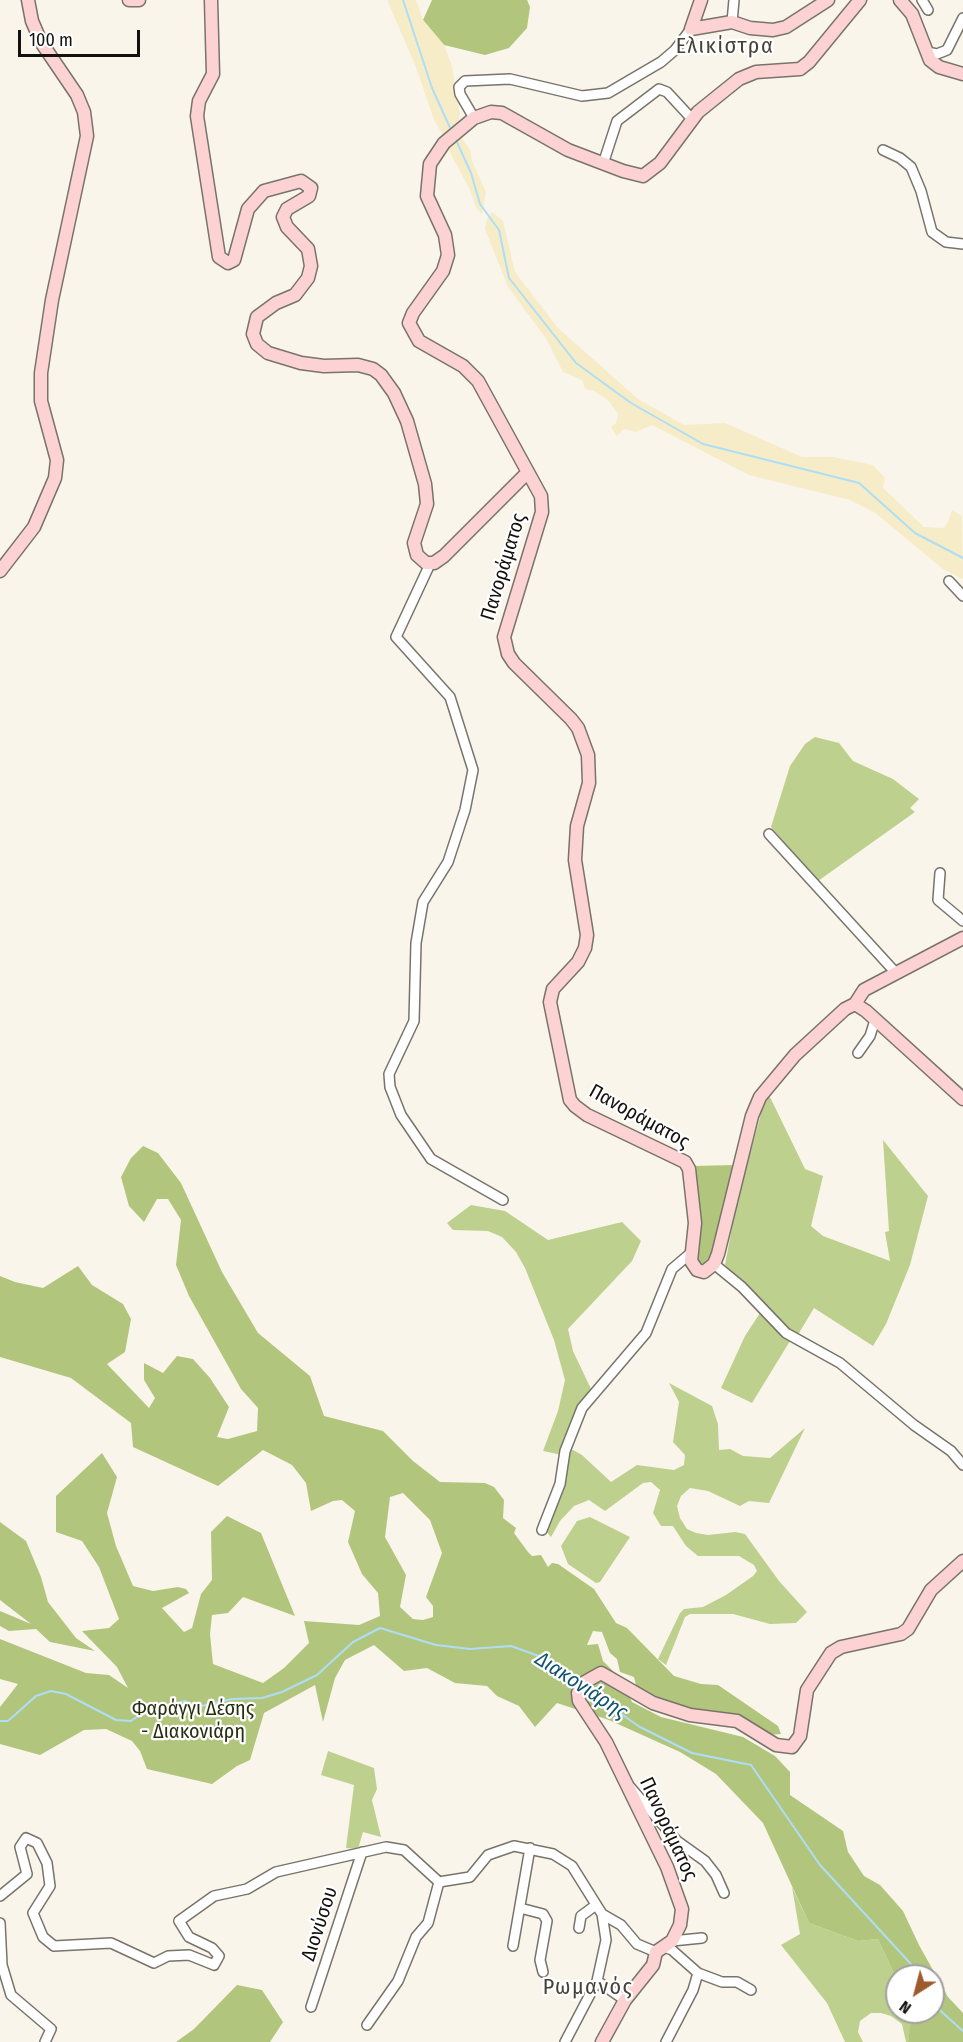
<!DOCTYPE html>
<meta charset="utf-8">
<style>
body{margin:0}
#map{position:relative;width:963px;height:2042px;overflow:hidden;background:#faf5eb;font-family:"Fira Sans Condensed",sans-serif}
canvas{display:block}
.north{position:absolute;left:885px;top:1964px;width:60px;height:60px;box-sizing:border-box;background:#fff;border:2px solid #a1a09f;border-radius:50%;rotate:216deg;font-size:16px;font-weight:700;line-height:24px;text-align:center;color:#14120f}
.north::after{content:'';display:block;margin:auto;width:21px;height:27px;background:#9f5b2c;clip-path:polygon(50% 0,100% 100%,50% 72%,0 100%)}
.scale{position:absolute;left:18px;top:30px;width:122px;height:27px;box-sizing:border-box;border:3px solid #14120f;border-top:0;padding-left:8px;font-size:18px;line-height:21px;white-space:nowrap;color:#14120f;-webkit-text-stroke:4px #fff;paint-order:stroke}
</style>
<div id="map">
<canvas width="963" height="2042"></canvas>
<div class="north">N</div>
<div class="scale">100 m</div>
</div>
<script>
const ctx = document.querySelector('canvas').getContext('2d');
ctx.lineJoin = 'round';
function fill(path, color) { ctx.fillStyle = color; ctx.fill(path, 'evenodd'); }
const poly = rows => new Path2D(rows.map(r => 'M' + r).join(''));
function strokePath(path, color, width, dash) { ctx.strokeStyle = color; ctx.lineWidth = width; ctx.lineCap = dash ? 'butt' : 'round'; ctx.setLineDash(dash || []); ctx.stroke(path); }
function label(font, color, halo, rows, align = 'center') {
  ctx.font = font + ' "Fira Sans Condensed",sans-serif'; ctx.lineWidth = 4.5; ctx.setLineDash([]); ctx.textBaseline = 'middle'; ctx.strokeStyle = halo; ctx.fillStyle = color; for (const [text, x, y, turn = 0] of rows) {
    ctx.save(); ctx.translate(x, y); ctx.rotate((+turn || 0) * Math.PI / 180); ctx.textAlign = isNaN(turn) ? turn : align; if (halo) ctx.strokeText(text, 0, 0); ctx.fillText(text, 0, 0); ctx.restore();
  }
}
fill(poly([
 [815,737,839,743,853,761,893,779,919,799,910,808,915,812,818,881,771,827,790,766,805,744],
 [769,1095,805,1169,823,1176,811,1226,823,1236,890,1261,885,1232,889,1231,883,1140,928,1196,910,1265,886,1324,873,1346,814,1308,796,1338,725,1265,737,1200,762,1110],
 [471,1205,505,1211,548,1240,622,1222,641,1241,632,1261,568,1329,573,1351,591,1389,562,1455,543,1451,558,1411,565,1380,554,1340,525,1268,516,1252,502,1237,488,1231,453,1230,447,1223],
 [760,1313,790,1341,752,1403,721,1388,745,1336],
 [669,1383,712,1406,718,1424,719,1450,730,1449,743,1456,770,1458,805,1428,769,1503,749,1501,740,1506,708,1491,690,1488,681,1496,677,1506,680,1518,687,1529,696,1533,708,1535,735,1532,745,1534,779,1581,807,1612,796,1623,770,1624,733,1614,690,1614,685,1617,666,1665,658,1659,680,1613,684,1609,703,1607,726,1595,753,1576,757,1571,754,1565,739,1556,698,1556,686,1546,673,1526,661,1526,653,1513,660,1490,651,1482,643,1483,605,1511,589,1500,574,1506,560,1521,551,1537,546,1531,569,1450,573,1450,582,1455,611,1482,637,1465,674,1470,684,1465,685,1455,673,1442,679,1402],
 [590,1517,630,1537,600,1582,596,1583,568,1564,561,1546,577,1521],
 [328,1751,374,1768,377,1789,372,1800,381,1837,363,1832,358,1849,346,1848,354,1785,321,1775],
 [792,1887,809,1923,858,1941,878,1939,897,1980,897,2012,913,2014,908,2042,906,2042,902,2024,891,2016,881,2013,871,2013,860,2021,858,2032,863,2042,845,2042,827,2003,781,1945,800,1934]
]), '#bdd08d');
fill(poly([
 [432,0,527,0,530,7,527,28,509,48,485,55,444,45,423,20],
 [143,1146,158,1153,181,1183,222,1272,258,1333,310,1376,324,1416,383,1431,413,1461,440,1482,485,1483,494,1487,504,1500,503,1518,516,1528,514,1533,528,1552,532,1556,541,1555,548,1567,552,1563,558,1564,594,1589,616,1623,627,1628,674,1676,701,1684,718,1685,778,1726,781,1734,769,1735,752,1723,681,1710,637,1689,634,1677,620,1672,617,1659,610,1653,602,1632,593,1631,587,1645,598,1644,603,1661,622,1680,632,1702,661,1717,743,1737,775,1756,790,1772,790,1795,843,1831,848,1852,864,1876,880,1885,903,1911,919,1945,948,1997,963,2013,963,2042,908,2042,912,2012,933,2012,933,1976,897,1976,897,1980,878,1939,858,1941,809,1923,763,1823,716,1774,680,1752,609,1720,557,1703,535,1727,519,1706,497,1696,487,1686,455,1683,427,1668,404,1671,374,1645,345,1660,335,1678,323,1722,315,1685,264,1713,250,1760,237,1766,212,1784,147,1769,140,1751,132,1741,106,1729,84,1730,40,1755,0,1744,0,1707,18,1684,0,1679,0,1639,86,1673,109,1675,128,1688,117,1667,82,1631,109,1628,119,1619,99,1567,82,1541,56,1532,56,1496,102,1453,117,1477,107,1513,116,1546,133,1586,153,1591,178,1587,186,1589,189,1593,162,1608,184,1632,192,1628,201,1594,212,1580,211,1532,227,1516,261,1533,295,1616,243,1597,228,1613,212,1615,210,1634,213,1664,263,1683,284,1668,309,1643,304,1621,359,1625,380,1616,378,1593,362,1574,348,1542,355,1511,342,1500,333,1501,311,1511,306,1483,292,1465,263,1450,218,1486,133,1447,131,1423,71,1378,0,1357,0,1276,15,1282,43,1288,78,1266,92,1285,123,1304,131,1319,125,1352,107,1364,149,1408,155,1398,144,1380,144,1363,163,1373,177,1356,193,1359,210,1378,229,1407,217,1437,228,1439,257,1431,258,1408,241,1389,189,1296,176,1265,181,1220,168,1199,157,1199,144,1222,129,1206,121,1177,131,1158],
 [403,1493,430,1520,442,1553,426,1597,433,1606,433,1617,423,1620,413,1619,400,1607,406,1575,385,1537,390,1497],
 [736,1165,709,1267,697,1265,693,1166],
 [0,1522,26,1541,41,1577,48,1602,76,1638,95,1651,50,1642,36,1629,9,1631,0,1626,0,1611,31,1624,0,1600],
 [237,1985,262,1990,283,2022,270,2042,176,2042,194,2029]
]), '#b2c57c');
fill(poly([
 [387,0,416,0,423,20,444,45,452,66,460,114,457,127,444,137,434,120,416,67],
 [461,137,470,150,472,161,486,192,482,214,476,208,470,190,447,147],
 [492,212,503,221,515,272,558,328,638,399,684,425,725,423,802,457,833,457,873,465,885,478,883,488,924,527,943,528,948,522,952,510,962,516,963,579,943,569,874,512,850,500,749,475,652,425,636,432,624,429,617,436,611,427,616,423,618,414,609,401,594,391,585,389,582,380,563,372,547,340,508,287,485,229,487,219]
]), '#f6ecc7');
strokePath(poly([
 [403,0,432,88,452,132],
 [456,140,471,173,480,204,499,230,509,278,576,363,631,403,703,444,859,483,915,533,963,558],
 [585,1689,640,1727,692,1753,751,1765,820,1865,910,1963,918,1976],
 [0,1721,8,1721,36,1696,51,1691,66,1694,116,1720,131,1721,144,1712,185,1701,197,1707,232,1699,262,1698,282,1692,317,1675,353,1642,380,1628,436,1645,470,1649,511,1646,547,1659,578,1683],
 [933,2004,963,2031]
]), '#aedef6', 2);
const street = poly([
 [922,0,928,10],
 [732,22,734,0],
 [927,52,937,54,947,50,963,18],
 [474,118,460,94,459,87,465,81,510,79,582,96,608,93,661,62,675,50,691,29],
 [883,150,900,158,911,167,921,191,932,232,946,242,963,244],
 [603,164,617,121,659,89,667,92,692,119],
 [430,564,396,637,450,697,473,770,465,810,448,862,423,902,416,943,414,1021,389,1074,390,1087,401,1115,431,1159,503,1200],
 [949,581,963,596],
 [769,834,896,973],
 [940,873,938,900,963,921],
 [858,1053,870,1036,875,1020],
 [714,1264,742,1287,786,1333,840,1363,914,1425,951,1451,963,1465],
 [542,1530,560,1484,565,1451,582,1408,646,1333,672,1269,692,1252],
 [630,1787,677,1841,705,1861,716,1875,724,1893],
 [439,1882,470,1877,488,1855,514,1846,553,1854,572,1866,602,1914,606,1940,597,1981,565,2042],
 [0,1896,27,1874,20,1847,26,1838,37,1843,47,1863,50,1886,33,1913,43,1937,54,1946,111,1943,154,1963,168,1956,189,1955,214,1965,219,1956,212,1948,189,1937,179,1921,214,1896,247,1889,276,1872,386,1847,404,1850,439,1882],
 [520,1908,543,1914,547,1921,540,1960,543,1972],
 [602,1914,621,1925,637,1944,656,1952],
 [0,1923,2,1965,11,1995,51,2029,45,2042],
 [579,1928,581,1916,596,1905],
 [672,1941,702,1938],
 [513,1946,530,1848],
 [664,1947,672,1950,698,1973,693,1990,666,2042],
 [698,1973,722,1982,737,1982,751,1990],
 [597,1981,625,2000],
 [311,2007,362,1852],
 [367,2025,398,1981,416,1937,428,1923,439,1882]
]);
const secondary = poly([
 [129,0,139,0],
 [211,0,213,74,199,101,197,116,219,257,228,263,234,260,248,209,264,191,301,181,311,188,309,196,287,209,283,217,287,227,308,249,311,266,308,278,295,295,276,303,257,317,253,334,257,344,268,353,301,363,324,366,358,365,373,369,381,375,394,393,407,421,425,484,427,504,414,543,417,555,426,563,434,563,444,556,528,472],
 [860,0,809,62,800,69,756,72,739,79,698,112,660,163,643,176,623,171,568,150,502,113,491,112,474,118,444,143,430,164,427,196,445,235,448,255,443,271,413,313,409,323,419,341,463,366,478,381,541,496,542,512,504,637,508,654,514,663,571,719,578,728,588,755,589,783,577,826,575,860,587,935,585,948,578,962,553,989,550,1002,570,1100,575,1106,587,1115,685,1162,689,1169,695,1223,691,1261,697,1270,704,1272,714,1264,718,1254,752,1116,760,1097,795,1055,845,1009,855,1004,866,1011,963,1099],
 [900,0,912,14,930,60,939,67,963,74],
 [691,29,732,22,750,28,773,30,786,27,828,0],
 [691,29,701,0],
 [0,571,34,527,55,478,57,460,41,401,41,373,52,300,87,136,84,112,77,95,41,42,32,21,28,0],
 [855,1004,864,990,963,938],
 [602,2042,625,2000,653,1965,656,1952,672,1941,680,1925,682,1909,667,1867,606,1742,579,1701,578,1693,585,1682,601,1673,653,1703,690,1715,737,1721,776,1745,792,1747,800,1736,807,1690,831,1653,841,1647,901,1634,908,1629,931,1590,963,1561]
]);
strokePath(street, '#78746b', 12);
strokePath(secondary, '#78746b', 15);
strokePath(street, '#fff', 9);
strokePath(secondary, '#fdd2d3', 12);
label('20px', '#14120f', '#fff', [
 ["Πανοράματος",504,567,-73],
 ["Πανοράματος",639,1117,29],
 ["Πανοράματος",668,1829,65],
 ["Διονύσου",320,1924,-72]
]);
label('20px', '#282f0f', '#fff', [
 ["Φαράγγι Δέσης",193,1709],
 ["- Διακονιάρη",193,1732]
]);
label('italic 21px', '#105470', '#fff', [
 ["Διακονιάρης",581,1686,33]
]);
ctx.letterSpacing = '1.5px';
label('22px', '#46423a', '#fff', [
 ["Ελικίστρα",725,47],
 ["Ρωμανός",588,1988]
]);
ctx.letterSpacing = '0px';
</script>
